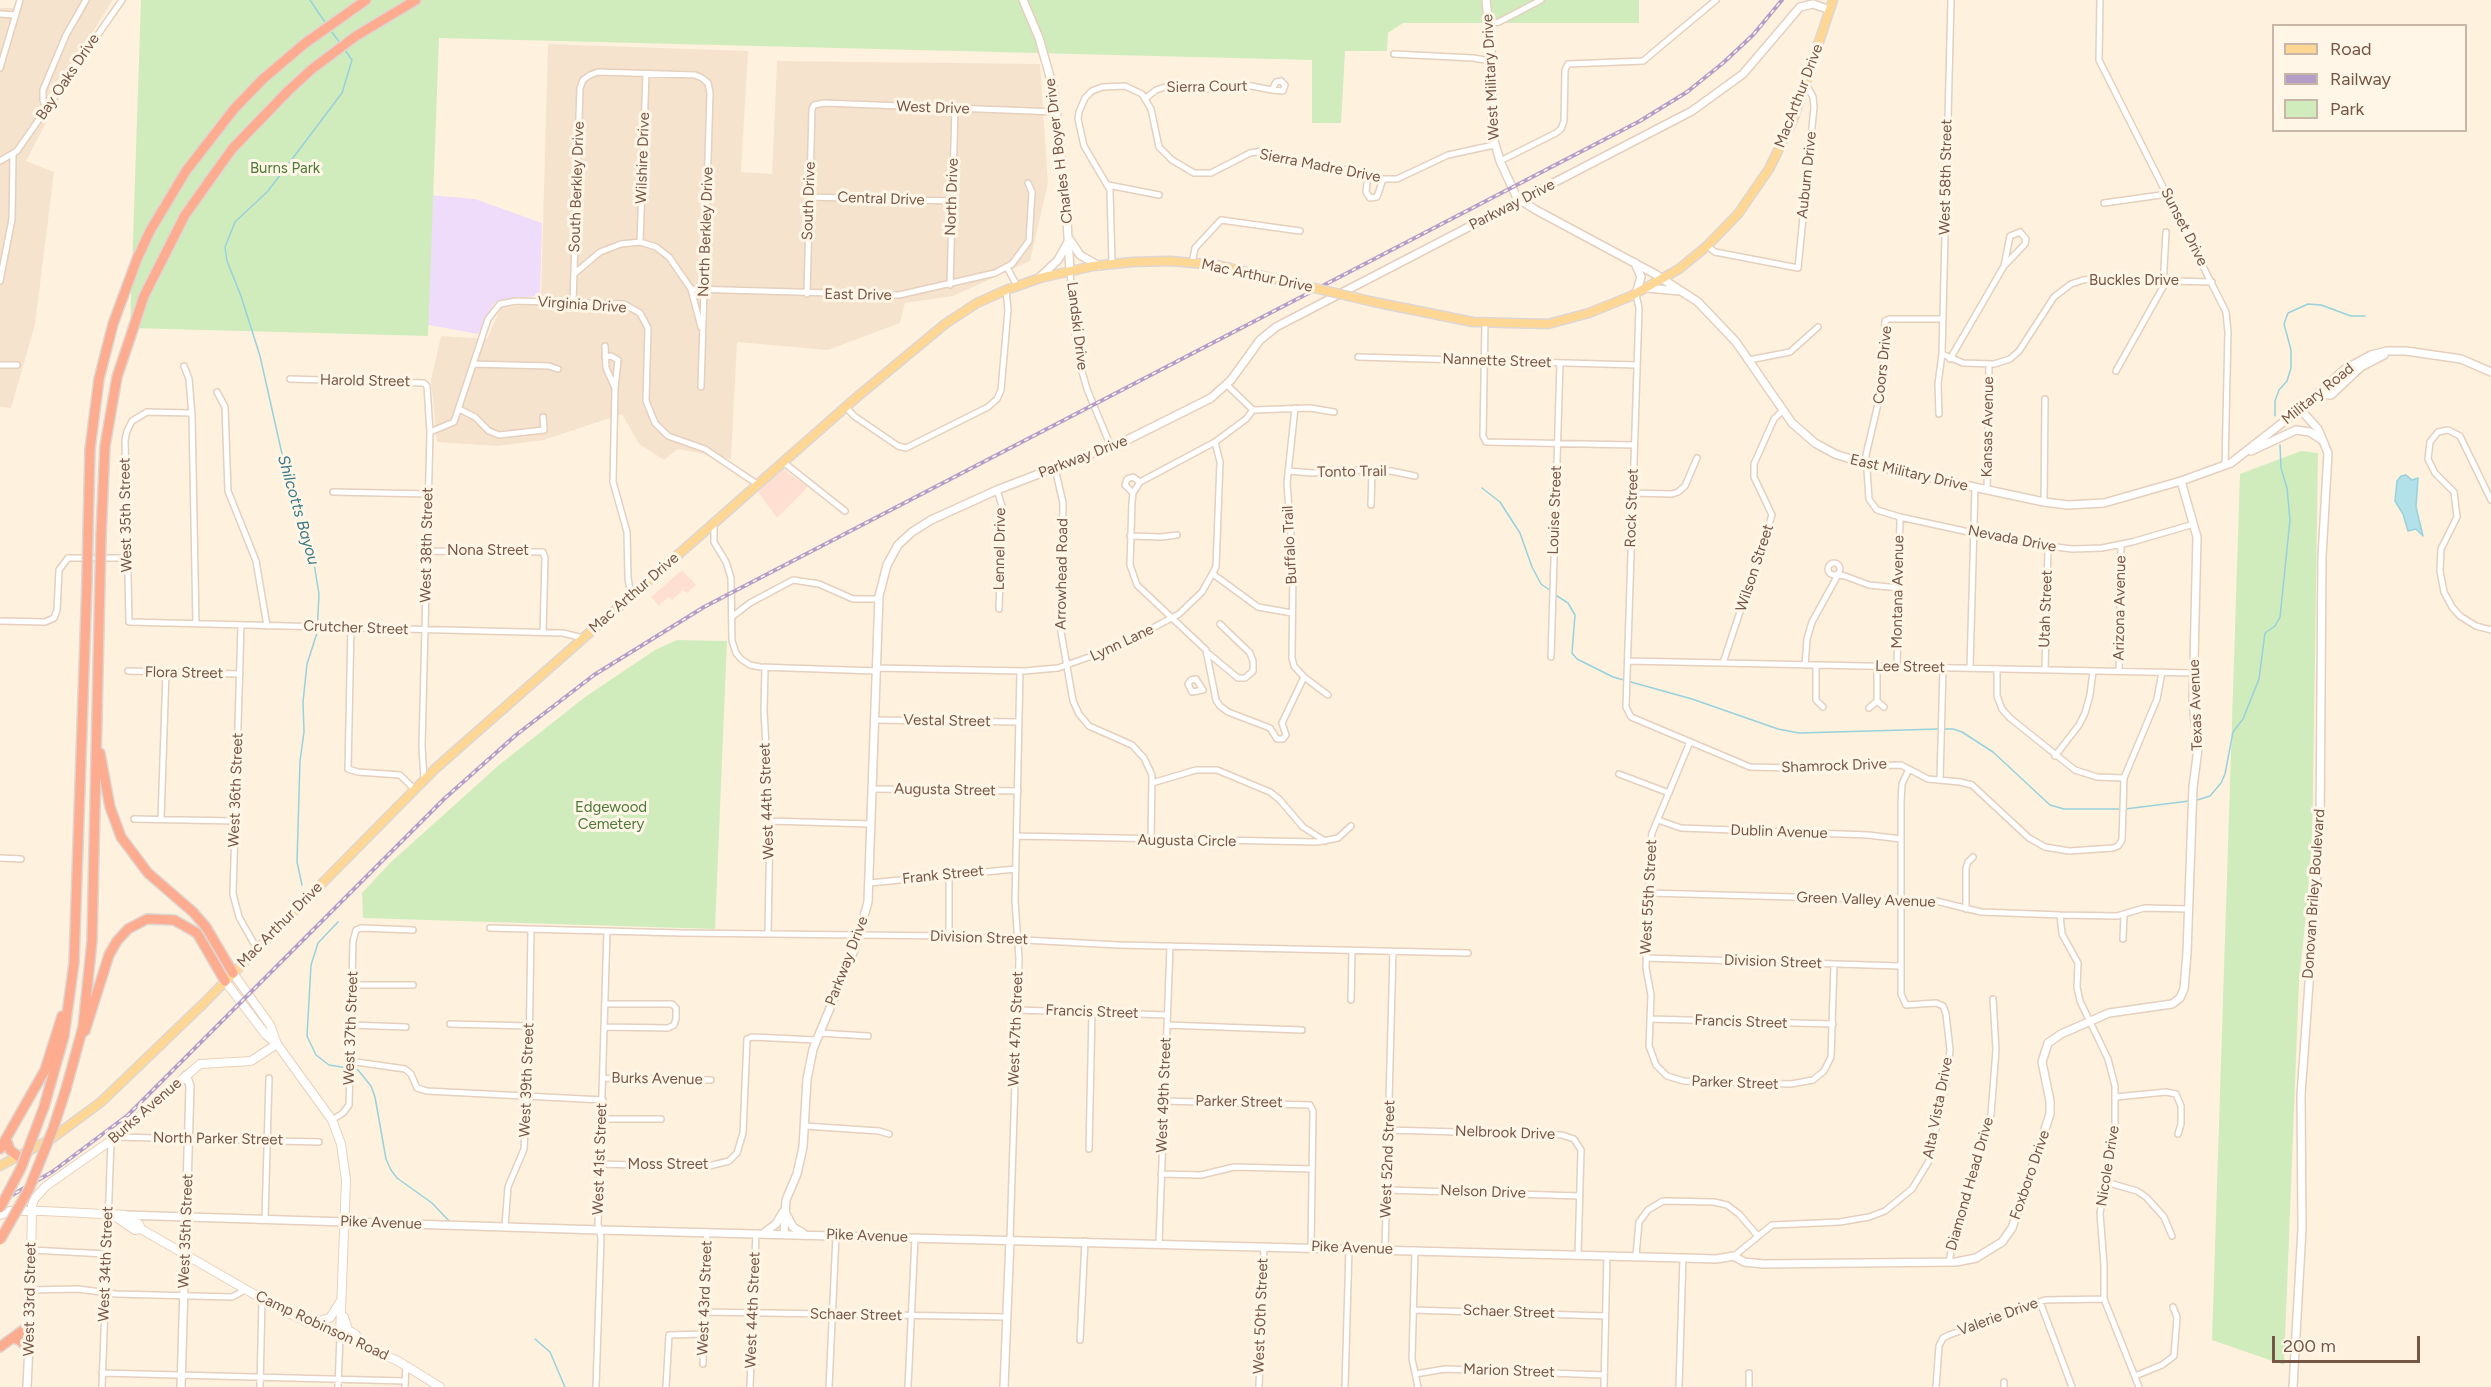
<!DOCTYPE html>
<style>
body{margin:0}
#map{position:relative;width:2491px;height:1387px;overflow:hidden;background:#fef2df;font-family:Figtree,sans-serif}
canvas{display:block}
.legend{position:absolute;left:2272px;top:24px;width:195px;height:108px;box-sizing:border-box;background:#fff6e7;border:2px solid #c8b6a6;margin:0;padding:8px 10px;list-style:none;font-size:18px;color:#765645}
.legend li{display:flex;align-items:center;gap:12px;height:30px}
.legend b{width:30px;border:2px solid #c8b6a6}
.scale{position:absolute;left:2272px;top:1336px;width:148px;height:27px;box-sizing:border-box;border:3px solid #765645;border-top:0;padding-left:8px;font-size:18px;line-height:21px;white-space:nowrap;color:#765645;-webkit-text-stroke:4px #fff6e7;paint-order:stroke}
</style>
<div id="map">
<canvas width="2491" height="1387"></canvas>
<ul class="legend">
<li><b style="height:8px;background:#ffd795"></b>Road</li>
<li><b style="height:8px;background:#b49ec8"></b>Railway</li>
<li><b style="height:16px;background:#d0ecbd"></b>Park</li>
</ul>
<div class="scale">200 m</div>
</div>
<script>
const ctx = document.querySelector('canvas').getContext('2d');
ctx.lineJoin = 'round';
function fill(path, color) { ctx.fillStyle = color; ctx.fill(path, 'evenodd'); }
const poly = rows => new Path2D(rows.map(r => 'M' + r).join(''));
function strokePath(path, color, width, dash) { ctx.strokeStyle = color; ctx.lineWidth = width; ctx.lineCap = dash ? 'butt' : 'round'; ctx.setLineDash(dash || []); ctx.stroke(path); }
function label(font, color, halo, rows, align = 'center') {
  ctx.font = font + ' Figtree,sans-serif'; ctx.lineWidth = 6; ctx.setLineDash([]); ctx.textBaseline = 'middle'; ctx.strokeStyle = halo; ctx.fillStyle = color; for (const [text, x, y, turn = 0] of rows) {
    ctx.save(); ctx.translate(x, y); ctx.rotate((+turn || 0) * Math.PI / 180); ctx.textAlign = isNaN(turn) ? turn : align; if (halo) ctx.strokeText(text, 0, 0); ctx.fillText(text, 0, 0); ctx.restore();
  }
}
fill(poly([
 [16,0,113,0,98,23,26,161,54,172,35,325,11,408,0,407,0,8,14,8],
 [548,44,748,51,741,172,772,174,777,61,1040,64,1048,183,1030,261,953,296,905,303,900,323,828,350,737,342,731,459,678,449,664,460,639,444,622,414,544,440,497,446,437,442,431,380,441,336,487,339,501,307,525,305,541,297]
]), '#f6e3cd');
fill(poly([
 [783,469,808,487,777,518,758,492],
 [682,570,696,585,687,593,683,590,672,600,668,597,659,606,651,597]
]), '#ffdfd2');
fill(poly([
 [429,195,475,199,542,223,540,295,494,303,478,334,418,323]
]), '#efdcfa');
fill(poly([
 [141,0,1639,0,1639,23,1403,23,1388,33,1387,51,1345,51,1341,123,1312,123,1312,60,439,38,428,336,130,328],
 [2301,451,2318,453,2312,856,2299,982,2284,1365,2212,1340,2240,474],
 [677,640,727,641,715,929,363,918,362,893,390,863,499,765,585,697,655,650]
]), '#d0ecbd');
const water = poly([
 [2406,475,2412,480,2418,478,2416,507,2423,536,2416,529,2408,531,2403,514,2395,501,2397,481,2401,476,2406,475]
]);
fill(water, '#b2e1e9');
strokePath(water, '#98d1dc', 1.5);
strokePath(poly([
 [310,0,327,25],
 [331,31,341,44],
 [2275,416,2275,401,2279,390,2287,381,2291,368,2291,350,2284,324,2288,313,2308,304,2321,305,2351,316,2365,316],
 [1482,488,1500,502,1520,533,1532,567,1541,584,1551,591],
 [1554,594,1568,603,1575,615,1572,653,1577,659,1613,677,1692,699,1778,729,1799,733,1939,729],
 [1943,729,1953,729,1962,732,1993,752,2050,805,2064,809,2121,809],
 [2194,801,2210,796,2221,783,2225,774,2233,732,2243,719,2259,679,2265,633,2275,626,2280,617,2290,520,2287,488,2281,468,2280,445],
 [2125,809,2189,801],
 [302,885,297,862,300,761,304,732,303,702,307,664,317,633,319,594,310,539,291,494,260,356,241,296,227,261,225,247,235,222,268,191,342,93,352,60,345,50],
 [338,922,318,943,311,965,307,1036,316,1055,329,1065,348,1068],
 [353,1068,358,1070,371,1086,375,1097,386,1159,391,1170,397,1178,432,1203,450,1222],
 [535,1339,550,1352,565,1387]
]), '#98d1dc', 1.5);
const minor = poly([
 [2100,0,2099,60,2226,312,2228,332,2225,466],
 [0,14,15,15],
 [1489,24,1499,22,1541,0],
 [1394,54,1473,58,1491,61],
 [0,68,20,0],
 [1281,81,1285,85,1283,91,1272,90,1276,82,1281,81],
 [1146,98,1156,90,1168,86,1208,89,1246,85,1272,90],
 [46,108,43,100,43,90,66,35,86,0],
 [0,161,17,151,122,0],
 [1500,161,1556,133,1561,129,1564,121,1565,70,1568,64,1643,61,1716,0],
 [1368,174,1366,192,1370,198,1377,197,1383,179],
 [1108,185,1159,195],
 [809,197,952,201],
 [2104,203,2168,194],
 [2020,232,2026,239,2025,244,2004,266,2010,236,2020,232],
 [640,242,646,74],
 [1707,246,1715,252,1798,268,1814,107,1813,97,1806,84],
 [1192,263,1195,248,1221,220,1300,231],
 [1112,264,1110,190,1084,146,1078,119,1079,112,1085,98,1092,91,1102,87,1125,86,1142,94,1151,109,1159,147,1172,160,1194,173,1211,173,1250,153,1263,151,1299,164,1334,167,1383,179,1397,179,1448,155,1494,145],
 [1007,267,1017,286],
 [1070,271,1074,328,1079,361,1087,389,1111,447],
 [574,274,600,252,621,244,640,242,656,247,669,257,691,289,701,327],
 [0,281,12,219,13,155],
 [950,285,955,109],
 [691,289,899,295,995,273,1012,264,1029,241,1032,192,1028,183],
 [807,294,812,109,814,105,824,103,1057,112],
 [1636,294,1639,308,1626,707,1631,717,1750,767,1793,768,1901,765,1928,779,1960,782,1972,785,2029,838,2045,847,2069,851,2113,848,2118,846,2122,840,2124,778,2157,699,2162,672],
 [573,302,580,88,583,80,590,75,598,72,695,75,702,78,708,83,710,93,701,387],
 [1943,319,1889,319,1885,321,1881,391,1866,455,1869,499,1877,510,1900,517,2010,541,2072,549,2102,548,2132,542,2194,524],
 [1485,323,1483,436,1486,442,1634,445],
 [605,346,606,368,615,388,613,482,627,532,628,578,631,596],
 [1942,354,1963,363,1994,364,2010,359,2019,351,2054,297,2071,284,2083,280,2093,279,2212,282],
 [605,357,611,356,618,360,615,388],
 [1358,357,1636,365],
 [1950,359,2004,266],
 [1749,360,1790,352,1818,327],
 [473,364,549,366,558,369],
 [0,365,17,365],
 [184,366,189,379,192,416,196,624],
 [2116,371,2163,287,2166,232],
 [290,379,424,383,427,386,430,432,422,746,424,780],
 [1227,385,1253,410,1310,408,1334,412],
 [217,392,225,407,228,491,256,561,267,626],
 [846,407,854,416,898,446,906,448,988,407,997,399,1001,390,1008,310,1006,290],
 [1295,408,1287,483,1293,564,1292,658,1294,666,1304,677,1328,695],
 [459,409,475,417,489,431,499,435,544,430,543,417],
 [1253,410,1246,419,1215,442,1140,482,1133,493,1132,502,1130,565,1137,585,1206,650,1216,700,1220,706,1228,712,1270,728,1277,739,1283,739,1286,735,1282,723],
 [190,413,147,412,132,421,127,431,125,440,129,622,563,633,583,638],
 [1939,414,1938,384,1942,354,1951,0],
 [430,432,454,422,488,319,500,304,516,301,624,304,640,313,648,328,646,401,655,423,668,436,705,449,757,484],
 [783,462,845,511],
 [1055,468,1063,503,1061,632,1073,701,1079,714,1089,726,1132,745,1144,758,1152,775,1151,840],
 [1288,471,1313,473,1335,470,1391,471,1415,476],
 [997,490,1002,506,999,609],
 [1987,490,1989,364],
 [333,492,429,494],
 [1133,493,1125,485,1127,479,1133,477,1140,482],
 [1633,493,1672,494,1678,492,1685,486,1697,458],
 [2491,500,2460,436,2448,430,2438,432,2430,442,2428,459,2435,473,2454,492,2457,517,2441,549,2440,571,2444,592,2452,607,2460,616,2476,626,2491,630],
 [2044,502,2045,399],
 [1371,505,1372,471],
 [714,523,714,542,726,562,731,578,732,641,736,653,741,659,750,665,760,667,876,671],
 [1130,536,1161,537,1177,535],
 [428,551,543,552,545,558,543,632],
 '1828 569a6 6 0 1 1 12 0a6 6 0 1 1-12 0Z',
 [1213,574,1258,607,1292,613],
 [733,616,750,603,793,580,819,584,853,599,879,599],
 [0,621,45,622,54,618,57,610,59,570,68,558,127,558],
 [241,625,233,894,239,917,257,949],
 [351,627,348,769,358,772,400,775,414,789],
 [1209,654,1238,678,1245,678,1253,671,1253,661,1250,653,1220,624],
 [1551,657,1560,363],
 [1628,661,2193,673],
 [1723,663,1772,515,1754,477,1754,464,1774,419,1782,411],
 [1805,665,1807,639,1812,622,1838,575,1845,576,1869,585,1899,588],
 [1816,665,1816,700,1823,707],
 [1877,666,1877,701,1884,707],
 [765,667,764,711,770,821,768,934],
 [1897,667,1900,517],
 [876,668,1024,671,1058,668,1117,647,1179,614,1202,592,1216,567,1220,462,1215,442],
 [1970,668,1975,488],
 [1997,669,1997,696,2002,709,2010,718,2075,770,2097,777,2124,778],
 [2045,670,2048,547],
 [128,671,240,674],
 [2119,671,2121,545],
 [1196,679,1203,690,1192,692,1188,684,1191,680,1196,679],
 [1869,708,1877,701],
 [874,720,1019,722],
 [1282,723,1304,677],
 [1690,742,1652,833,1650,848,1646,968,1651,995,1649,1046,1656,1065,1667,1076,1684,1081,1791,1084,1813,1080,1824,1071,1831,1057,1834,964],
 [2055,756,2079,725,2085,713,2090,695,2093,671],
 [1619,774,1669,793],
 [1940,780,1943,668],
 [1152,783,1196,770,1217,770,1270,792,1279,799,1303,827,1325,841],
 [872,789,1018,791],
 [134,819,235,821],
 [161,819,166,672],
 [1658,820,1681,828,1868,835,1901,839],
 [770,821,871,824],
 [1017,836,1317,842,1338,838,1351,826],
 [0,858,21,859],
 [869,883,1016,869],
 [1649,893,1936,901,1981,912,2060,915,2117,916,2144,908,2189,909],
 [1966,909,1966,868,1968,862,1973,857],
 [2060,915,2062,934,2078,963,2077,987,2080,1001,2108,1059,2115,1086,2115,1133,2100,1213,2104,1265,2104,1299,2139,1387],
 [490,928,681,933,949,936,1119,945,1468,953],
 [949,936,949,875],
 [2123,939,2124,914],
 [1646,958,1900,966],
 [352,985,413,985],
 [1351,1000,1352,951],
 [1017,1010,1167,1015],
 [1650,1019,1833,1024],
 [450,1024,529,1026],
 [351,1025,406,1027],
 [1167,1025,1302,1030],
 [605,1027,668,1028,674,1025,676,1019,676,1008,672,1004,606,1004],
 [819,1033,868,1036],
 [349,1061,405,1069,411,1074,417,1088,427,1091,603,1100],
 [603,1078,711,1080],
 [2116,1097,2166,1092,2176,1094,2181,1106,2181,1124,2178,1134],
 [1164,1101,1310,1105,1313,1111,1311,1247],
 [602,1119,661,1119],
 [332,1120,343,1113,349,1105,353,941,356,930,361,928,413,930],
 [805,1126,879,1131,889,1134],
 [1388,1130,1562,1135,1574,1139,1581,1150,1578,1255],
 [116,1137,319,1142],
 [1089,1149,1092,1012],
 [600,1164,705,1167,729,1161,737,1153,743,1133,747,1039,752,1037,816,1040],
 [1161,1174,1201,1175,1234,1167,1312,1169],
 [2106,1182,2137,1191,2146,1197,2164,1217,2172,1236],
 [1387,1190,1580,1196],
 [265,1219,269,1078],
 [505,1226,508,1187,524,1149,529,1054,531,930],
 [1010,1239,1019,959,1015,900,1020,671],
 [1159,1243,1170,946],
 [1385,1249,1393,952],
 [31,1250,106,1254],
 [1415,1250,1412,1359,1418,1387],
 [1636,1256,1639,1222,1648,1210,1663,1201,1714,1202,1727,1205,1739,1214,1757,1235],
 [1734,1256,1772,1225,1840,1222,1869,1217,1885,1211,1912,1189,1929,1161,1947,1079,1950,1050,1946,1014,1943,1006,1936,1003,1906,1005,1901,994,1901,802,1902,784,1909,769],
 [1949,1262,1952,1246,1991,1114,1996,1050,1993,999],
 [29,1290,78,1289,116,1294,232,1297,245,1290],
 [2040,1302,2072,1387],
 [1413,1310,1605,1316],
 [705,1312,1007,1317],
 [1080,1340,1085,1241],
 [703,1364,707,1232],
 [102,1373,405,1381],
 [1415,1374,1445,1369,1604,1375],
 [2135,1376,2162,1365,2174,1356,2177,1317,2173,1307],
 [102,1387,111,1141],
 [260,1387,262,1299],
 [338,1387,340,1336],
 [405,1387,406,1365],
 [596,1387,601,1238,598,1224,607,931],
 [666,1387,669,1335,704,1334],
 [750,1387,756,1233],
 [829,1387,836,1236],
 [908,1387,915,1238],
 [1259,1387,1264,1246],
 [1345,1387,1349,1248],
 [1604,1387,1607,1255],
 [1679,1387,1683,1258],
 [1749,1387,1749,1373],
 [1936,1387,1939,1346,1943,1338,1949,1335,2045,1300,2104,1299],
 [2004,1387,2004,1382]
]);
const tertiary = poly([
 [1023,0,1039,38,1054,91,1066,204,1070,271],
 [1486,0,1491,46,1493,137,1500,161,1517,198,1536,210,1655,274,1698,302,1736,342,1792,423,1815,443,1835,454,1866,464,2044,502,2068,505,2104,503,2181,481,2231,463,2300,409,2345,369,2371,355,2387,351,2406,351,2461,359,2491,372],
 [1070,240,1080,255,1099,266],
 [1635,263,1641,277,1636,294],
 [1040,277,1058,260,1068,242],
 [1647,288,1680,291],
 [2316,394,2331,395,2361,367,2384,355],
 [2251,451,2296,430,2310,432,2322,440],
 [785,1212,793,1227,803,1233],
 [125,1215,600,1230,1683,1258,1716,1259,1734,1256,1744,1262,1763,1264,1956,1262,1976,1258,2002,1242,2012,1228,2050,1114,2050,1101,2042,1062,2048,1043,2061,1034,2109,1013,2172,1004,2180,998,2184,989,2187,953,2193,787,2198,749,2193,703,2197,537,2181,481],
 [765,1232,776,1224,783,1212],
 [784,1234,786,1200,797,1174,803,1147,807,1079,813,1049,855,948,868,902,879,596,887,565,898,545,912,532,931,520,997,490,1127,440,1211,398,1231,380,1260,340,1276,327,1692,111,1743,74,1800,7,1813,4,1830,10],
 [27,1387,30,1325],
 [181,1387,190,1086,186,1075],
 [1004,1387,1010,1239],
 [2293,1387,2302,1229,2301,1095,2320,830,2322,557,2328,453,2318,429,2300,409]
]);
const secondary = poly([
 [233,973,270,1025,277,1044,332,1120,341,1144,346,1180,340,1336],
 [225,981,266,1035,276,1043],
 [0,1215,10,1211,42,1211,125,1215,139,1224,141,1229,271,1304,309,1323,398,1361,440,1387],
 [113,1215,135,1230,141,1229],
 [344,1317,348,1330,356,1335,361,1345],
 [311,1323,330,1318,340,1302],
 [30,1325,32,1205,35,1198,46,1186,116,1137,200,1064,251,1061,277,1044]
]);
const primary = poly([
 [1374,302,1473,322,1548,324,1589,313,1631,296,1679,269,1707,246,1738,214,1769,169,1793,120,1833,0],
 [0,1166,51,1139,101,1102,203,1004,436,768,857,397,945,324,977,303,1006,290,1040,278,1093,266,1132,262,1170,261,1217,265,1259,275]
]);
const motorway = poly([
 [88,533,90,449,99,379,113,324,137,259,150,231,186,171,234,109,263,79,304,44,366,0],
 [101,536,105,446,117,377,144,296,185,215,232,149,288,91,312,69,356,36,416,0],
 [100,753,110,807,121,837,148,873,193,912,206,927,233,973],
 [85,1031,109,955,117,941,128,929,147,919,174,920,197,933,225,981],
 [66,1089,83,1027,92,941,100,580],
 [44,1107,64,1036,74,963,87,580],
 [6,1139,10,1150,19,1157],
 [0,1149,45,1070,62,1016],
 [14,1338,21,1341,28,1350],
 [0,1347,30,1325]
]);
strokePath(minor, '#e5cfbd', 8);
strokePath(tertiary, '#e5cfbd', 10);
strokePath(secondary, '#ead0ba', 10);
strokePath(primary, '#ded6d2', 11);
strokePath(motorway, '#ded6d2', 12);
strokePath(minor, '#fff', 5);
strokePath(tertiary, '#fff', 7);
strokePath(secondary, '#fff', 8);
strokePath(primary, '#ffd795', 8);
strokePath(motorway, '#feac90', 9);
const rail = poly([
 [0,1202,52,1172,128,1115,444,799,516,735,594,675,704,607,1640,121,1687,92,1723,63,1753,35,1782,0]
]);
strokePath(rail, '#b49ec8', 4);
strokePath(rail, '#fff6e7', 1.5, [4.5]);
const primaryBridge = poly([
 [1259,275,1374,302]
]);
const motorwayBridge = poly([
 [87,580,88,533],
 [100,580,101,536],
 [0,1208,21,1168,44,1107],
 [0,1240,29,1189,53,1129,66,1089]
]);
strokePath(primaryBridge, '#ded6d2', 11, []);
strokePath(motorwayBridge, '#ded6d2', 12, []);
strokePath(primaryBridge, '#ffd795', 8);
strokePath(motorwayBridge, '#feac90', 9);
label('15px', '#765645', '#fff6e7', [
 ["Bay Oaks Drive",68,77,-56],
 ["West Military Drive",1491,77,-93],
 ["Sierra Court",1207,87,-1],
 ["MacArthur Drive",1799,96,-69],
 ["West Drive",933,108,2],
 ["Charles H Boyer Drive",1059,151,-97],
 ["Wilshire Drive",643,158,-88],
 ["Sierra Madre Drive",1320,166,11],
 ["Auburn Drive",1807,175,-84],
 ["West 58th Street",1946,177,-89],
 ["South Berkley Drive",577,187,-88],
 ["North Drive",952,197,-88],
 ["Central Drive",881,199,2],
 ["South Drive",809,201,-88],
 ["Parkway Drive",1512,205,-27],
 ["Sunset Drive",2184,227,63],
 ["North Berkley Drive",706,232,-88],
 ["Mac Arthur Drive",1257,276,12],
 ["Buckles Drive",2134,281],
 ["East Drive",858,295,1],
 ["Virginia Drive",582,305,4],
 ["Landski Drive",1077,326,83],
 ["Nannette Street",1497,361,2],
 ["Coors Drive",1883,365,-84],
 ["Harold Street",365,381,1],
 ["Military Road",2318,394,-39],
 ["Kansas Avenue",1988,427,-89],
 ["Parkway Drive",1083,457,-21],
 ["Tonto Trail",1352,472,-1],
 ["East Military Drive",1909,473,13],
 ["Rock Street",1632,508,-88],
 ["Louise Street",1555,510,-88],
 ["West 35th Street",126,515,-91],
 ["Nevada Drive",2012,539,11],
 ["West 38th Street",427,545,-89],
 ["Buffalo Trail",1290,545,-93],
 ["Lennel Drive",1000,549,-89],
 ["Nona Street",488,551],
 ["Wilson Street",1755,568,-72],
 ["Arrowhead Road",1062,574,-89],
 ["Montana Avenue",1898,592,-89],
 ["Mac Arthur Drive",634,593,-41],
 ["Arizona Avenue",2120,608,-89],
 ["Utah Street",2046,609,-88],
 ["Crutcher Street",356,628,2],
 ["Lynn Lane",1122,643,-25],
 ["Lee Street",1910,667,1],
 ["Flora Street",184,673,1],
 ["Texas Avenue",2196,705,-92],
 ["Vestal Street",947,721,1],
 ["Shamrock Drive",1834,766,-2],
 ["West 36th Street",236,790,-88],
 ["Augusta Street",945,790,1],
 ["West 44th Street",767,801,-92],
 ["Dublin Avenue",1779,832,2],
 ["Augusta Circle",1187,841,1],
 ["Frank Street",943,875,-6],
 ["Donovan Briley Boulevard",2314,894,-86],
 ["West 55th Street",1649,897,-87],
 ["Green Valley Avenue",1866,900,2],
 ["Mac Arthur Drive",280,925,-45],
 ["Division Street",979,938,2],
 ["Parkway Drive",847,961,-69],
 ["Division Street",1773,962,2],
 ["Francis Street",1092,1012,2],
 ["Francis Street",1741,1022,2],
 ["West 37th Street",351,1028,-88],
 ["West 47th Street",1016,1029,-88],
 ["Burks Avenue",657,1079,1],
 ["West 39th Street",527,1080,-88],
 ["Parker Street",1735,1083,2],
 ["West 49th Street",1164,1095,-88],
 ["Parker Street",1239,1102,1],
 ["Alta Vista Drive",1938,1108,-79],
 ["Burks Avenue",145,1111,-41],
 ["Nelbrook Drive",1505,1133,2],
 ["North Parker Street",218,1139,1],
 ["West 41st Street",600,1159,-88],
 ["West 52nd Street",1388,1159,-88],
 ["Moss Street",668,1165],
 ["Nicole Drive",2108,1166,-81],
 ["Foxboro Drive",2030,1175,-71],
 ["Diamond Head Drive",1970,1184,-74],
 ["Nelson Drive",1483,1192,2],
 ["Pike Avenue",381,1223,2],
 ["West 35th Street",186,1231,-88],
 ["Pike Avenue",867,1236,2],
 ["Pike Avenue",1352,1248,2],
 ["West 34th Street",106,1264,-88],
 ["West 43rd Street",705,1298,-88],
 ["West 33rd Street",30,1299,-89],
 ["West 44th Street",753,1310,-88],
 ["Schaer Street",1509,1312,2],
 ["Schaer Street",856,1315,1],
 ["West 50th Street",1261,1316,-88],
 ["Valerie Drive",1998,1317,-20],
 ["Camp Robinson Road",322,1326,25],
 ["Marion Street",1509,1371,2]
]);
label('15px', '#4c783a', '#fff6e7', [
 ["Burns Park",285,169],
 ["Edgewood",611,808],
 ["Cemetery",611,825]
]);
label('italic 16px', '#3a7985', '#fff6e7', [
 ["Shilcotts Bayou",298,510,74]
]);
</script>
